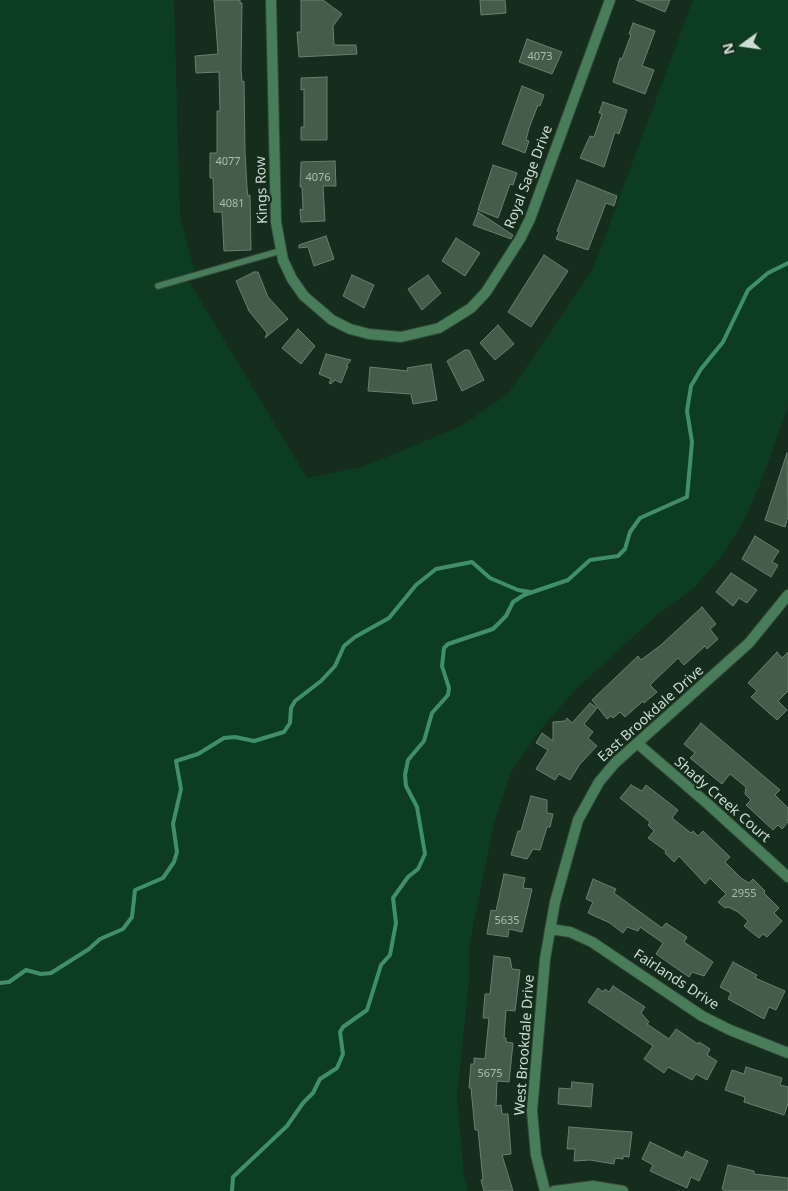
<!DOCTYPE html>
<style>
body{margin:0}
#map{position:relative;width:788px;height:1191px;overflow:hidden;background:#152d1d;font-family:"Noto Sans",sans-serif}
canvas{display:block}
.north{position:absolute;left:718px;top:20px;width:50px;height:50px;-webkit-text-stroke:4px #152d1d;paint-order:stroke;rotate:256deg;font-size:14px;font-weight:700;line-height:20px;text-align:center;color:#cedcd2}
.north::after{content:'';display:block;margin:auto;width:18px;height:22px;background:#cedcd2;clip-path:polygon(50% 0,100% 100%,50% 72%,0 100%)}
</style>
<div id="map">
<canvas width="788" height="1191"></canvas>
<div class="north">N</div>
</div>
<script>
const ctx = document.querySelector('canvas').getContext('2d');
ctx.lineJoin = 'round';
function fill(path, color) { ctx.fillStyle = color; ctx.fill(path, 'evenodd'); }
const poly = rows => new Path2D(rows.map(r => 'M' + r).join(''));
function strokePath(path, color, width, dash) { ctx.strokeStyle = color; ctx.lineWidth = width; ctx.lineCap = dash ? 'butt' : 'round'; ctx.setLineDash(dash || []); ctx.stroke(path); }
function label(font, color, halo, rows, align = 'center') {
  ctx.font = font + ' "Noto Sans",sans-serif'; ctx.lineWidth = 4.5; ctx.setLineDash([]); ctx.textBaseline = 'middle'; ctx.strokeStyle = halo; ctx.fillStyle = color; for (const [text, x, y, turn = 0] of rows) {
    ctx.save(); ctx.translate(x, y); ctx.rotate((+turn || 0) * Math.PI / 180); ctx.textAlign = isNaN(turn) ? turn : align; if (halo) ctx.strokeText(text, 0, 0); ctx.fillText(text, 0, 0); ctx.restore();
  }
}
fill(poly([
 [0,0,174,0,180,217,194,269,185,283,190,283,307,478,362,467,459,427,508,394,593,269,693,0,788,0,788,406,761,482,743,522,724,553,695,587,657,615,575,690,541,729,511,772,494,823,469,946,469,982,457,1096,464,1176,468,1191,0,1191]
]), '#0d3d21');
strokePath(poly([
 [0,983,9,982,26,970,41,974,51,973,89,949,100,939,123,929,132,917,135,890,163,878,174,862,177,852,173,824,181,789,176,761,198,754,224,738,235,737,254,741,284,732,290,723,291,708,295,701,321,681,335,666,344,646,355,637,389,618,416,585,436,569,472,562,490,578,518,590,530,592],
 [232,1191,233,1177,287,1126,303,1103,313,1093,320,1079,337,1068,343,1054,340,1032,343,1027,367,1010,381,965,390,955,396,923,393,898,408,877,418,869,425,854,417,807,406,786,405,775,408,760,424,741,432,713,448,695,449,688,442,666,444,648,448,644,493,629,506,616,513,602,524,595,568,580,590,560,618,556,625,549,630,532,640,518,687,497,692,442,687,411,691,386,701,369,723,342,748,290,768,273,788,263]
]), '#3e9068', 4);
const building = poly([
 [214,0,240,0,240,3,242,3,241,69,242,82,244,81,245,152,247,188,248,196,250,195,251,250,224,251,222,212,214,212,213,178,210,178,210,153,217,153,217,111,220,111,219,72,196,73,195,56,218,54,214,0],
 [301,0,323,0,342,14,333,26,334,45,356,45,357,54,299,57,297,32,301,32,301,0],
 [480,0,505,0,506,13,481,15,480,0],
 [636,0,670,0,665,12,636,0],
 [633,23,655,31,642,66,654,70,645,94,613,82,620,58,622,59,631,35,629,34,633,23],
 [527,39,562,52,552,74,519,62,527,39],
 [327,77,327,140,301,140,301,127,304,127,304,89,301,90,301,78,327,77],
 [522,86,544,95,540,106,538,105,529,128,526,140,529,141,525,153,502,144,522,86],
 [603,102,627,110,619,134,615,132,604,167,580,158,590,136,594,137,602,114,599,113,603,102],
 [335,161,336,186,323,186,325,221,301,222,300,209,303,210,302,187,300,187,301,162,335,161],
 [493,165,517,173,513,185,510,184,498,218,478,210,493,165],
 [577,180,617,196,614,206,606,203,588,250,556,239,559,232,557,231,577,180],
 [478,212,513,235,511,239,473,225,478,212],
 [326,236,334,259,314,266,308,247,299,248,299,245,326,236],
 [456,238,480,253,465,276,442,261,456,238],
 [544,255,568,271,531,327,508,312,544,255],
 [254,272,258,272,268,297,288,319,265,338,267,333,249,311,236,281,254,272],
 [352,275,374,285,364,308,343,296,352,275],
 [428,275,441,293,422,310,408,289,428,275],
 [498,325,514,344,495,360,480,343,498,325],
 [298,329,315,346,301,364,282,348,298,329],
 [465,350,469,350,484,380,462,391,447,361,465,350],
 [326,354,351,360,346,366,348,366,341,383,335,380,331,384,329,383,331,379,319,374,326,354],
 [431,364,437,400,413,404,411,394,368,391,370,367,408,371,407,368,431,364],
 [787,453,788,517,785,527,765,520,787,453],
 [755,536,779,551,772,562,778,565,771,577,742,559,755,536],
 [731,573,757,590,747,603,739,598,733,606,716,592,731,573],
 [702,607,716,624,710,629,718,639,707,649,705,646,684,665,678,658,650,685,657,692,644,703,643,701,625,717,620,712,613,718,611,716,607,719,592,700,638,656,641,660,661,645,702,607],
 [777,652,782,658,788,652,788,691,778,701,787,710,777,720,751,697,757,691,748,683,777,652],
 [590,703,597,708,584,724,593,732,588,738,597,746,580,764,570,780,559,774,555,780,536,769,548,750,536,743,542,733,553,741,553,722,565,721,567,718,572,723,590,703],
 [701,723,780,790,775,795,788,808,788,822,782,829,778,825,773,830,746,805,751,800,745,794,746,787,730,774,722,784,690,758,695,753,684,744,701,723],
 [631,785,642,791,646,785,678,810,672,818,691,833,693,831,698,836,703,831,730,857,725,862,741,878,749,883,753,879,765,891,764,893,779,908,774,913,782,921,767,937,763,934,759,938,744,926,748,921,738,912,728,907,725,908,718,902,726,894,710,878,705,884,679,856,674,862,665,853,666,851,648,838,654,831,648,825,650,822,620,798,631,785],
 [531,796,547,800,547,813,553,814,550,827,547,827,540,850,533,849,527,859,511,855,518,831,521,831,531,796],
 [504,874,525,878,523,888,532,889,522,932,509,929,508,937,487,934,491,910,496,911,504,874],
 [593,879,616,889,614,893,662,928,666,923,687,937,684,942,713,962,704,976,692,972,689,977,656,954,663,943,640,927,638,931,627,927,623,933,610,923,588,913,593,902,586,899,593,879],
 [494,956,510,958,512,969,520,970,515,1011,506,1010,504,1038,506,1038,506,1042,513,1043,509,1082,497,1081,496,1106,501,1105,502,1114,508,1114,511,1154,502,1155,513,1191,484,1191,481,1180,483,1180,478,1130,475,1130,471,1088,469,1088,471,1064,474,1064,474,1058,485,1059,489,1018,483,1018,485,994,490,994,494,956],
 [733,962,757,975,755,978,785,991,776,1010,769,1007,764,1019,728,999,731,993,720,987,733,962],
 [613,986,645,1007,641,1013,649,1022,647,1024,669,1039,676,1029,698,1044,699,1042,710,1049,707,1055,717,1061,707,1080,696,1074,692,1080,668,1067,664,1073,644,1059,653,1046,588,1002,598,988,603,992,605,989,609,992,613,986],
 [746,1067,782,1078,780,1085,788,1087,788,1103,784,1115,744,1102,745,1097,725,1090,732,1070,744,1074,746,1067],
 [572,1082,593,1084,591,1107,558,1104,559,1088,571,1089,572,1082],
 [569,1127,632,1132,629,1157,623,1156,623,1159,615,1158,614,1164,590,1160,574,1161,575,1149,567,1149,569,1127],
 [650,1142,683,1158,686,1151,708,1161,699,1181,691,1177,687,1188,650,1171,653,1165,642,1159,650,1142],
 [728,1165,754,1171,754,1174,788,1178,788,1191,725,1191,722,1189,728,1165]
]);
fill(building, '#445d4b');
strokePath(building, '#67816e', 1);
const service = poly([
 [158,286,280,251]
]);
const minor = poly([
 [271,0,276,222,283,260,292,279,304,296,332,320,350,329,369,334,401,337,439,328,471,308,486,292,520,239,530,219,610,0],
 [637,743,709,805,788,877],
 [550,929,570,932,592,942,702,1016,730,1030,788,1053],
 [545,1191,536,1155,532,1111,545,959,555,902,578,820,599,782,615,763,749,643,788,595],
 [554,1191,593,1186,623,1191]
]);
strokePath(service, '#33493a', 8);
strokePath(minor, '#33493a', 12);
strokePath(service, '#477d59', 5.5);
strokePath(minor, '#477d59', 10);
label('11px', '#acbcb0', null, [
 ["4073",540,57],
 ["4077",228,162],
 ["4076",318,178],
 ["4081",232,204],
 ["2955",744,894],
 ["5635",507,921],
 ["5675",490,1074]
]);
label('14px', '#cedcd2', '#152d1d', [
 ["Royal Sage Drive",529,177,-69],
 ["Kings Row",262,190,-92],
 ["East Brookdale Drive",651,714,-42],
 ["Shady Creek Court",722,800,41],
 ["Fairlands Drive",676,980,33],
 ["West Brookdale Drive",525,1045,-86]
]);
</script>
